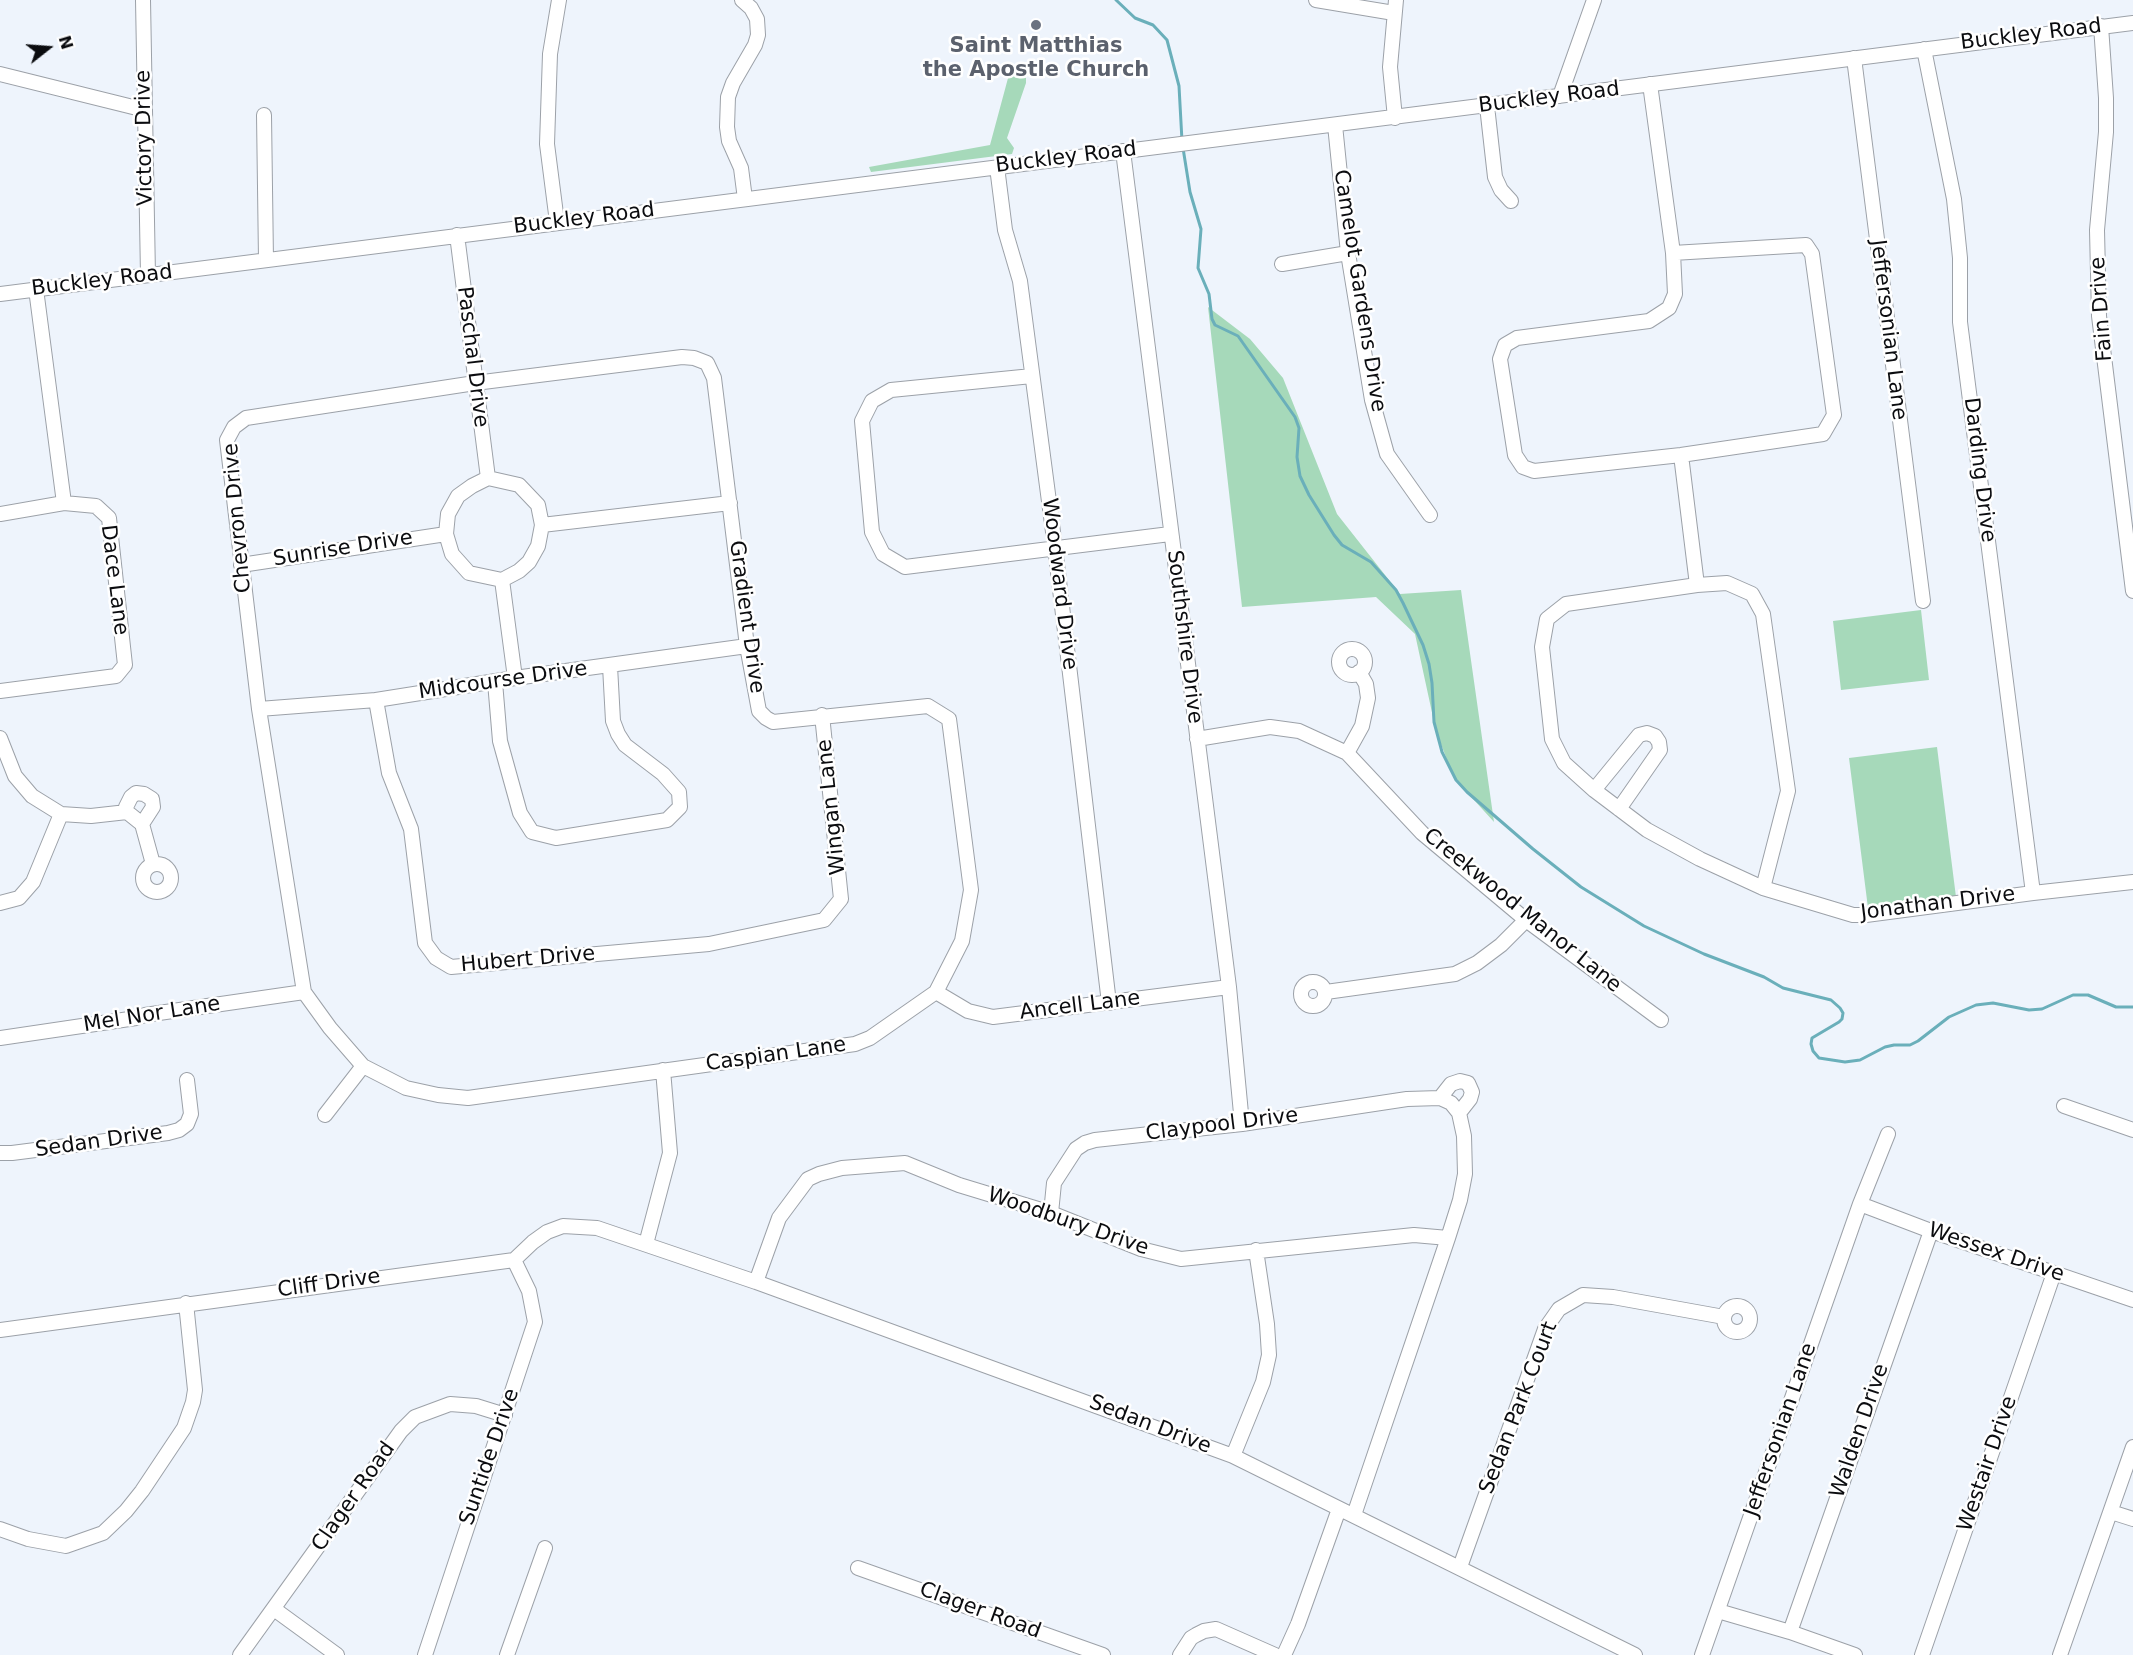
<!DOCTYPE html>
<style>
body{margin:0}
#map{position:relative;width:2133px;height:1655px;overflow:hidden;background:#eef4fc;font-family:"DejaVu Sans",sans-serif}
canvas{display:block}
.north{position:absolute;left:18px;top:18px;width:60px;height:60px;-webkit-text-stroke:4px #fff;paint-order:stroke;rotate:73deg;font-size:16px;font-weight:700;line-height:24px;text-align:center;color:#0b0c0f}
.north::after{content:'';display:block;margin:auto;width:21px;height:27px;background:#0b0c0f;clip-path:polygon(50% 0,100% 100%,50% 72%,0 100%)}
</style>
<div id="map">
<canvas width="2133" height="1655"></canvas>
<div class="north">N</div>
</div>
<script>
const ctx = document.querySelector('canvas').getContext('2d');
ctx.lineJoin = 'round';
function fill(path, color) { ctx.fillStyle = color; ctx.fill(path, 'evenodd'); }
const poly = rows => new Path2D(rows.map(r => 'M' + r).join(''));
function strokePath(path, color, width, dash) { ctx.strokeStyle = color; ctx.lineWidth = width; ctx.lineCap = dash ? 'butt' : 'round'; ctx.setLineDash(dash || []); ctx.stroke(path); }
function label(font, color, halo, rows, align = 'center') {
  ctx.font = font + ' "DejaVu Sans",sans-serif'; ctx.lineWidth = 5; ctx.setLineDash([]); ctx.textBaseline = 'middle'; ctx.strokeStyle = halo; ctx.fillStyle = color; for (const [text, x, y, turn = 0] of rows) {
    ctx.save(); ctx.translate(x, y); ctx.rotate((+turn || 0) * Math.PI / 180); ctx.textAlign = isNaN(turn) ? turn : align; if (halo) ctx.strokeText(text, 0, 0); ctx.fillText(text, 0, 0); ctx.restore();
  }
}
fill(poly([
 [1011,67,1014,67,1026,78,1026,83,1007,138,1014,148,1012,154,871,172,869,167,990,145],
 [1208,307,1250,339,1283,378,1337,514,1400,594,1461,590,1494,822,1454,778,1436,731,1415,634,1376,597,1242,607],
 [1921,610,1929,680,1841,690,1833,621],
 [1937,747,1956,897,1868,908,1849,758]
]), '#a6d9ba');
strokePath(poly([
 [1116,0,1135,18,1153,25,1167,40,1179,86,1182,141],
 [1183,148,1190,192,1201,229,1198,268,1209,294,1212,319,1215,325,1238,336,1295,417,1299,428,1297,457,1300,476,1309,495,1334,535,1342,545,1371,562,1396,590,1403,603,1423,645,1429,664,1432,683,1434,722,1442,752,1456,780,1467,792,1533,849,1581,887,1644,926,1704,954,1764,977,1783,988,1831,1000,1840,1008,1843,1013,1842,1019,1839,1022,1812,1038,1811,1044,1813,1051,1819,1058,1845,1062,1860,1060,1885,1047,1894,1045,1910,1045,1918,1041,1949,1017,1976,1005,1993,1003,2029,1010,2042,1009,2073,995,2088,995,2116,1007,2133,1007]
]), '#6aafba', 3);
const minor = poly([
 [143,0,148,275],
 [742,0,751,8,757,19,758,35,755,45,733,83,728,97,727,127,729,141,741,168,745,199],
 [1316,0,1394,13],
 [2101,26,2106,98,2106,132,2097,230,2099,316,2133,591],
 [1924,49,1954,199,1960,258,1960,322,2033,893],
 [1854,58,1923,601],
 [0,74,145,110],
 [1650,84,1673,253,1675,294,1669,308,1649,321,1517,338,1505,345,1500,359,1515,455,1523,467,1534,471,1681,455,1823,434,1834,415,1812,254,1806,245,1673,253],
 [1560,96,1594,0],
 [1487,106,1495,177,1501,190,1511,201],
 [264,115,266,260],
 [1395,118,1390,67,1396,0],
 [1335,125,1348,253,1372,400,1387,454,1430,515],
 [1123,151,1229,987,1242,1124],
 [997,167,1005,230,1020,281,1055,547,1109,1003],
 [557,222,547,144,550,54,559,0],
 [457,235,488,478],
 [1282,264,1348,253],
 [36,289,64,503],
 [0,294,2133,23],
 [682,357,694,358,707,363,714,378,747,646,759,711,766,718,773,722,928,706,949,719,971,890,962,941,936,992,870,1038,855,1044,468,1098,438,1095,406,1088,363,1066,330,1028,304,992,259,709,227,440,234,427,246,418,475,383,682,357],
 [1032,376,891,390,872,401,862,421,872,532,883,554,905,567,1170,534],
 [1681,455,1697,585],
 [488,478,519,485,538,505,542,525,538,546,529,562,519,571,502,580,469,573,452,554,446,534,448,514,458,496,472,486,488,478],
 [0,514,64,503,96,506,109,518,125,665,116,676,0,691],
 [542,525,730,503],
 [241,565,446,534],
 [502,580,515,678],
 '1339 662a13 13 0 1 1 26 0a13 13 0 1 1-26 0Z',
 [495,682,500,741,520,813,532,832,556,838,667,820,680,807,679,792,663,774,625,745,618,734,613,721,610,666],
 [376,700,389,773,411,829,425,943,436,958,451,967,709,944,824,920,841,899,822,715],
 [259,709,376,700,515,678,747,646],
 [0,738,15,776,32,796,61,814,91,816,127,812,142,824,153,864],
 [1197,739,1270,727,1299,731,1347,753,1422,833,1526,920,1661,1020],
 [1347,753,1362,726,1368,698,1366,684,1359,672],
 [1594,790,1639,735,1647,733,1655,736,1659,742,1660,750,1619,809],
 [127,812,126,807,131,797,136,793,144,794,152,799,153,807,142,824],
 '143 878a14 14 0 1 1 28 0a14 14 0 1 1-28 0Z',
 [1763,888,1788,791,1763,614,1752,594,1727,583,1697,585,1566,604,1547,619,1542,647,1552,739,1564,763,1594,790,1647,830,1700,859,1763,888,1853,915,1866,915,2033,893,2133,882],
 [0,903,19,898,33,882,61,814],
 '1301 994a12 12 0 1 1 24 0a12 12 0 1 1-24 0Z',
 [936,992,968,1011,993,1017,1229,987],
 [1326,992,1455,974,1477,963,1501,945,1526,920],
 [0,1038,136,1018,145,1015,304,992],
 [1440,1098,1451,1084,1460,1081,1468,1083,1472,1092,1470,1099,1459,1113],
 [2064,1106,2133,1130],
 [325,1115,363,1066],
 [0,1153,12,1153,168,1133,179,1130,187,1124,191,1114,187,1080],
 [1860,1204,1931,1231,2133,1300],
 [1051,1213,1054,1183,1076,1149,1085,1143,1095,1140,1242,1124,1407,1099,1440,1098,1451,1103,1459,1113,1464,1136,1465,1174,1460,1200,1448,1238,1354,1515],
 [646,1244,670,1153,663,1070],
 [756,1282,779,1218,808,1179,819,1174,842,1168,905,1163,959,1185,1051,1213,1141,1249,1181,1259,1414,1235,1448,1238],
 '1724 1319a13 13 0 1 1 26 0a13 13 0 1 1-26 0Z',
 [0,1330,514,1260,533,1242,547,1232,563,1226,597,1228,756,1282,1233,1456,1635,1655],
 [1233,1456,1263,1382,1269,1355,1267,1324,1256,1250],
 [2111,1512,2133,1519],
 [0,1529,28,1539,66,1546,103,1533,126,1511,142,1491,184,1428,193,1402,195,1390,186,1303],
 [1460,1567,1545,1329,1559,1309,1583,1295,1613,1297,1724,1317],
 [858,1568,1103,1655],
 [274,1609,337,1655],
 [1718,1611,1790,1632,1855,1655],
 [1790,1632,1931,1231],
 [240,1655,401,1431,415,1417,450,1404,476,1406,505,1415],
 [425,1655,535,1322,529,1291,514,1260],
 [507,1655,545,1548],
 [1180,1655,1191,1638,1196,1635,1204,1631,1216,1629,1275,1655],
 [1284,1655,1298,1624,1339,1509],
 [1702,1655,1860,1204,1888,1134],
 [1922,1655,2054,1273],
 [2060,1655,2133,1447]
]);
strokePath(minor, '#9ca1a8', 16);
strokePath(minor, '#fff', 14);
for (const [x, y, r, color] of [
 [1036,25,6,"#6b7280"]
]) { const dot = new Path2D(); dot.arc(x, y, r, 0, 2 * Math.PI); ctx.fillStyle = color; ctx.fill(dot); strokePath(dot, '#fff', 2); }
label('21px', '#0b0c0f', '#fff', [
 ["Buckley Road",2031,35,-7],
 ["Buckley Road",1549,98,-7],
 ["Victory Drive",145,138,-91],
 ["Buckley Road",1066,158,-7],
 ["Buckley Road",584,219,-7],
 ["Buckley Road",102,281,-7],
 ["Camelot Gardens Drive",1359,291,81],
 ["Fain Drive",2102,309,-94],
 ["Jeffersonian Lane",1888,330,83],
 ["Paschal Drive",472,357,83],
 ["Darding Drive",1979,470,83],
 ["Chevron Drive",238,518,-95],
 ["Sunrise Drive",343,549,-9],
 ["Dace Lane",114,580,83],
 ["Woodward Drive",1059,584,83],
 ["Gradient Drive",746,617,82],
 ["Southshire Drive",1184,637,83],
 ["Midcourse Drive",503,681,-8],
 ["Wingan Lane",832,807,-96],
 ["Jonathan Drive",1938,904,-7],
 ["Creekwood Manor Lane",1522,911,39],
 ["Hubert Drive",528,960,-5],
 ["Ancell Lane",1080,1006,-7],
 ["Mel Nor Lane",152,1015,-9],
 ["Caspian Lane",776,1055,-8],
 ["Claypool Drive",1222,1125,-7],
 ["Sedan Drive",99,1142,-8],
 ["Woodbury Drive",1068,1222,19],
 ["Wessex Drive",1996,1253,19],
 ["Cliff Drive",329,1284,-8],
 ["Sedan Park Court",1519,1408,-69],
 ["Sedan Drive",1150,1425,21],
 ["Jeffersonian Lane",1781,1430,-71],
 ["Walden Drive",1860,1431,-71],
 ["Suntide Drive",490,1457,-71],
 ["Westair Drive",1988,1464,-71],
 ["Clager Road",354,1497,-55],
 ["Clager Road",980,1611,20]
]);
label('bold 21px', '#5b616d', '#fff', [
 ["Saint Matthias",1036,47],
 ["the Apostle Church",1036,71]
]);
</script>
